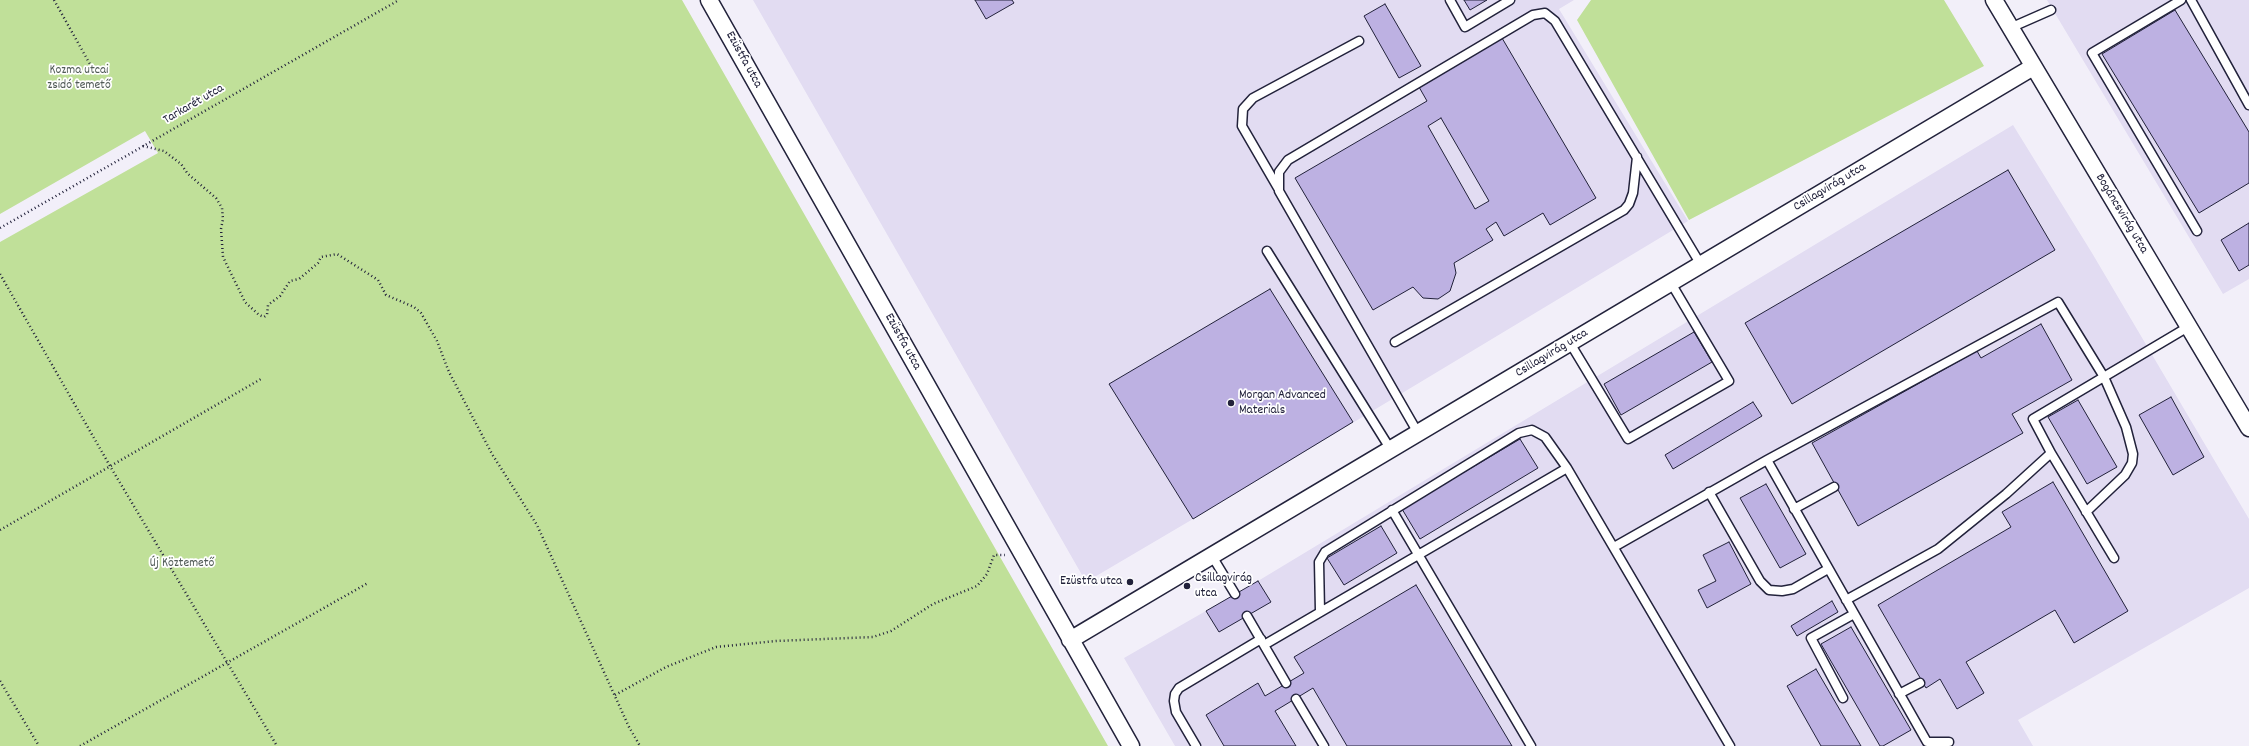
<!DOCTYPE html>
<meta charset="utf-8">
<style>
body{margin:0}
canvas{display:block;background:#f2eff9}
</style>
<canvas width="2249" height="746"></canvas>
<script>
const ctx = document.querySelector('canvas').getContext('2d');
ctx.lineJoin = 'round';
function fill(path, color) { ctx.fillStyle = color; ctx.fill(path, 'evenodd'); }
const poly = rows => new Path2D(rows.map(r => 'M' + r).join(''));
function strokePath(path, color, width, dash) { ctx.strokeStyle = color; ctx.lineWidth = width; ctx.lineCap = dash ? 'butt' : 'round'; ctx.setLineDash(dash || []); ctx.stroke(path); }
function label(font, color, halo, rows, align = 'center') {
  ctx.font = font + ' Dekko,sans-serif'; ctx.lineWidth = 3.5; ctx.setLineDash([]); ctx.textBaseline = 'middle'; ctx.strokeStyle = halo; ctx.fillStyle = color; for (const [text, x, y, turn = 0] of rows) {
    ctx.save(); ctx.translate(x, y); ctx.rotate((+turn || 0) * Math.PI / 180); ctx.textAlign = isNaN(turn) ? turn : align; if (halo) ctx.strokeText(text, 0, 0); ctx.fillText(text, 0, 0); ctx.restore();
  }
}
fill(poly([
 [753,0,1574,0,1559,9,1688,221,1193,519,1086,582],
 [2047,0,2249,0,2249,279,2223,294],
 [2013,125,2092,253,2249,519,2249,588,2018,720,2033,746,1175,746,1124,658,1258,581]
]), '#e2dcf2');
fill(poly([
 [0,0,682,0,1108,746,0,746,0,242,158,153,145,131,0,214],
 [1591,0,1944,0,1984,66,1689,220,1577,20]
]), '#c0e099');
const building = poly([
 [975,0,1012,0,1014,3,986,19,975,0],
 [1464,0,1487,0,1470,10,1464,0],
 [1385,4,1421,66,1399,78,1364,16,1385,4],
 [2175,10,2249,132,2249,183,2199,213,2102,54,2175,10],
 [1502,38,1596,198,1550,225,1543,213,1504,236,1496,222,1486,229,1493,240,1454,263,1456,273,1450,291,1438,299,1423,298,1413,287,1373,310,1295,178,1427,101,1419,87,1502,38],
 [1441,118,1489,201,1475,209,1428,126,1441,118],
 [2008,170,2055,250,1792,404,1745,323,2008,170],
 [2249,223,2249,265,2239,271,2221,240,2249,223],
 [1270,289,1353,422,1193,519,1109,384,1270,289],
 [2041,324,2072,380,2012,414,2023,433,1858,526,1812,443,1977,351,1981,358,2041,324],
 [1694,332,1712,362,1621,415,1604,384,1694,332],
 [2171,397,2204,457,2173,475,2139,415,2171,397],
 [2078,400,2117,467,2087,484,2048,417,2078,400],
 [1753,402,1762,416,1673,469,1665,455,1753,402],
 [1520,439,1538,468,1420,539,1402,509,1520,439],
 [2053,482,2128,611,2074,643,2055,610,1966,662,1984,693,1957,709,1940,679,1926,688,1878,605,2011,527,2002,512,2053,482],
 [1766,484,1806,554,1780,568,1740,498,1766,484],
 [1381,526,1397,553,1344,585,1327,558,1381,526],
 [1729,542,1751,584,1707,608,1698,590,1716,581,1703,555,1729,542],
 [1258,581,1271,602,1219,632,1206,611,1258,581],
 [1416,585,1512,746,1347,746,1313,688,1275,711,1296,746,1224,746,1206,715,1258,683,1265,696,1304,673,1294,657,1416,585],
 [1832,601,1838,612,1797,636,1791,626,1832,601],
 [1851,627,1911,730,1883,746,1880,746,1821,644,1851,627],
 [1816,669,1861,746,1821,746,1787,686,1816,669]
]);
fill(building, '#bdb1e2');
strokePath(building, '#22223b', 1);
const lane = poly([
 [1450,0,1465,27,1510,0],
 [2181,0,2092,53,2197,231],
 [2191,0,2249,105],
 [2010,28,2051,10],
 [1278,188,1242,126,1243,109,1253,98,1359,41],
 [1267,251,1391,450],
 [1395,342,1624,210,1629,204,1633,193,1637,157],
 [1570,343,1628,439,1729,381,1671,283],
 [1418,433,1279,191,1279,172,1288,160,1533,15,1545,13,1555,21,1701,265],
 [2051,453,2114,558],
 [1767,460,1927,742,1949,742],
 [1709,492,1760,581,1769,590,1782,591,1793,589,1828,569],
 [1794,509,1834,487],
 [1392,510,1531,746],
 [1614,547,1767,460,2058,302,2104,377,2126,427,2133,454,2132,463,2125,475,2086,512],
 [1212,556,1235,594],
 [1846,600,1938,549,2006,494,2051,453,2033,419,2188,327],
 [1320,611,1319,562,1325,552,1519,433,1532,430,1545,437,1567,468],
 [1247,616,1286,683],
 [1264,645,1567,468,1730,746],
 [1899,694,1920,683],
 [1843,698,1811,638,1854,614],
 [1296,699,1324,746],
 [1196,746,1176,712,1174,701,1175,694,1179,688,1261,639]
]);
const street = poly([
 [709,0,1131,746],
 [1994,0,2249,428],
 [1070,640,2033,67]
]);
strokePath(lane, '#22223b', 11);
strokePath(street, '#22223b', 19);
strokePath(poly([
 [54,0,91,66],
 [143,146,164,151,181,164,188,174,216,198,222,208,223,219,221,229,223,257,245,302,259,315,264,317,267,315,268,305,280,296,290,281,299,279,305,274,318,263,321,257,337,254,378,280,386,295,414,307,421,313,437,341,449,372,492,454,537,525,629,727,640,746],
 [0,228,399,0],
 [0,274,110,466,277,746],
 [0,530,261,379],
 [0,681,39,746],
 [615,695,666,667,716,647,776,641,873,637,891,631,933,604,977,586,987,574,994,555,1005,555],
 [80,746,368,583]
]), '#22223b', 2.5, [1, 3]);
strokePath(lane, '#fff', 8);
strokePath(street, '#fff', 16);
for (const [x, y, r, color] of [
 [1231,403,4,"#22223b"],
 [1130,582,4,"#22223b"],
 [1187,586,4,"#22223b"]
]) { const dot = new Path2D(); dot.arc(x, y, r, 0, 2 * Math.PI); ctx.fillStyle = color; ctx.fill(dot); strokePath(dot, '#fff', 1.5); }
label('13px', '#22223b', '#fff', [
 ["Ezüstfa utca",743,60,61],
 ["Tarkarét utca",194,105,-30],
 ["Csillagvirág utca",1830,188,-31],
 ["Bogáncsvirág utca",2121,214,59],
 ["Ezüstfa utca",902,342,61],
 ["Csillagvirág utca",1552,354,-31]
]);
label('13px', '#515b57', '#fff', [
 ["Kozma utcai",79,71],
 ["zsidó temető",79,86],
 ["Új Köztemető",182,564]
]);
label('13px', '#22223b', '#fff', [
 ["Morgan Advanced",1239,396],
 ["Materials",1239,411],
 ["Csillagvirág",1195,579],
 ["utca",1195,594],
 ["Ezüstfa utca",1122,582,"right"]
], 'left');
</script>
